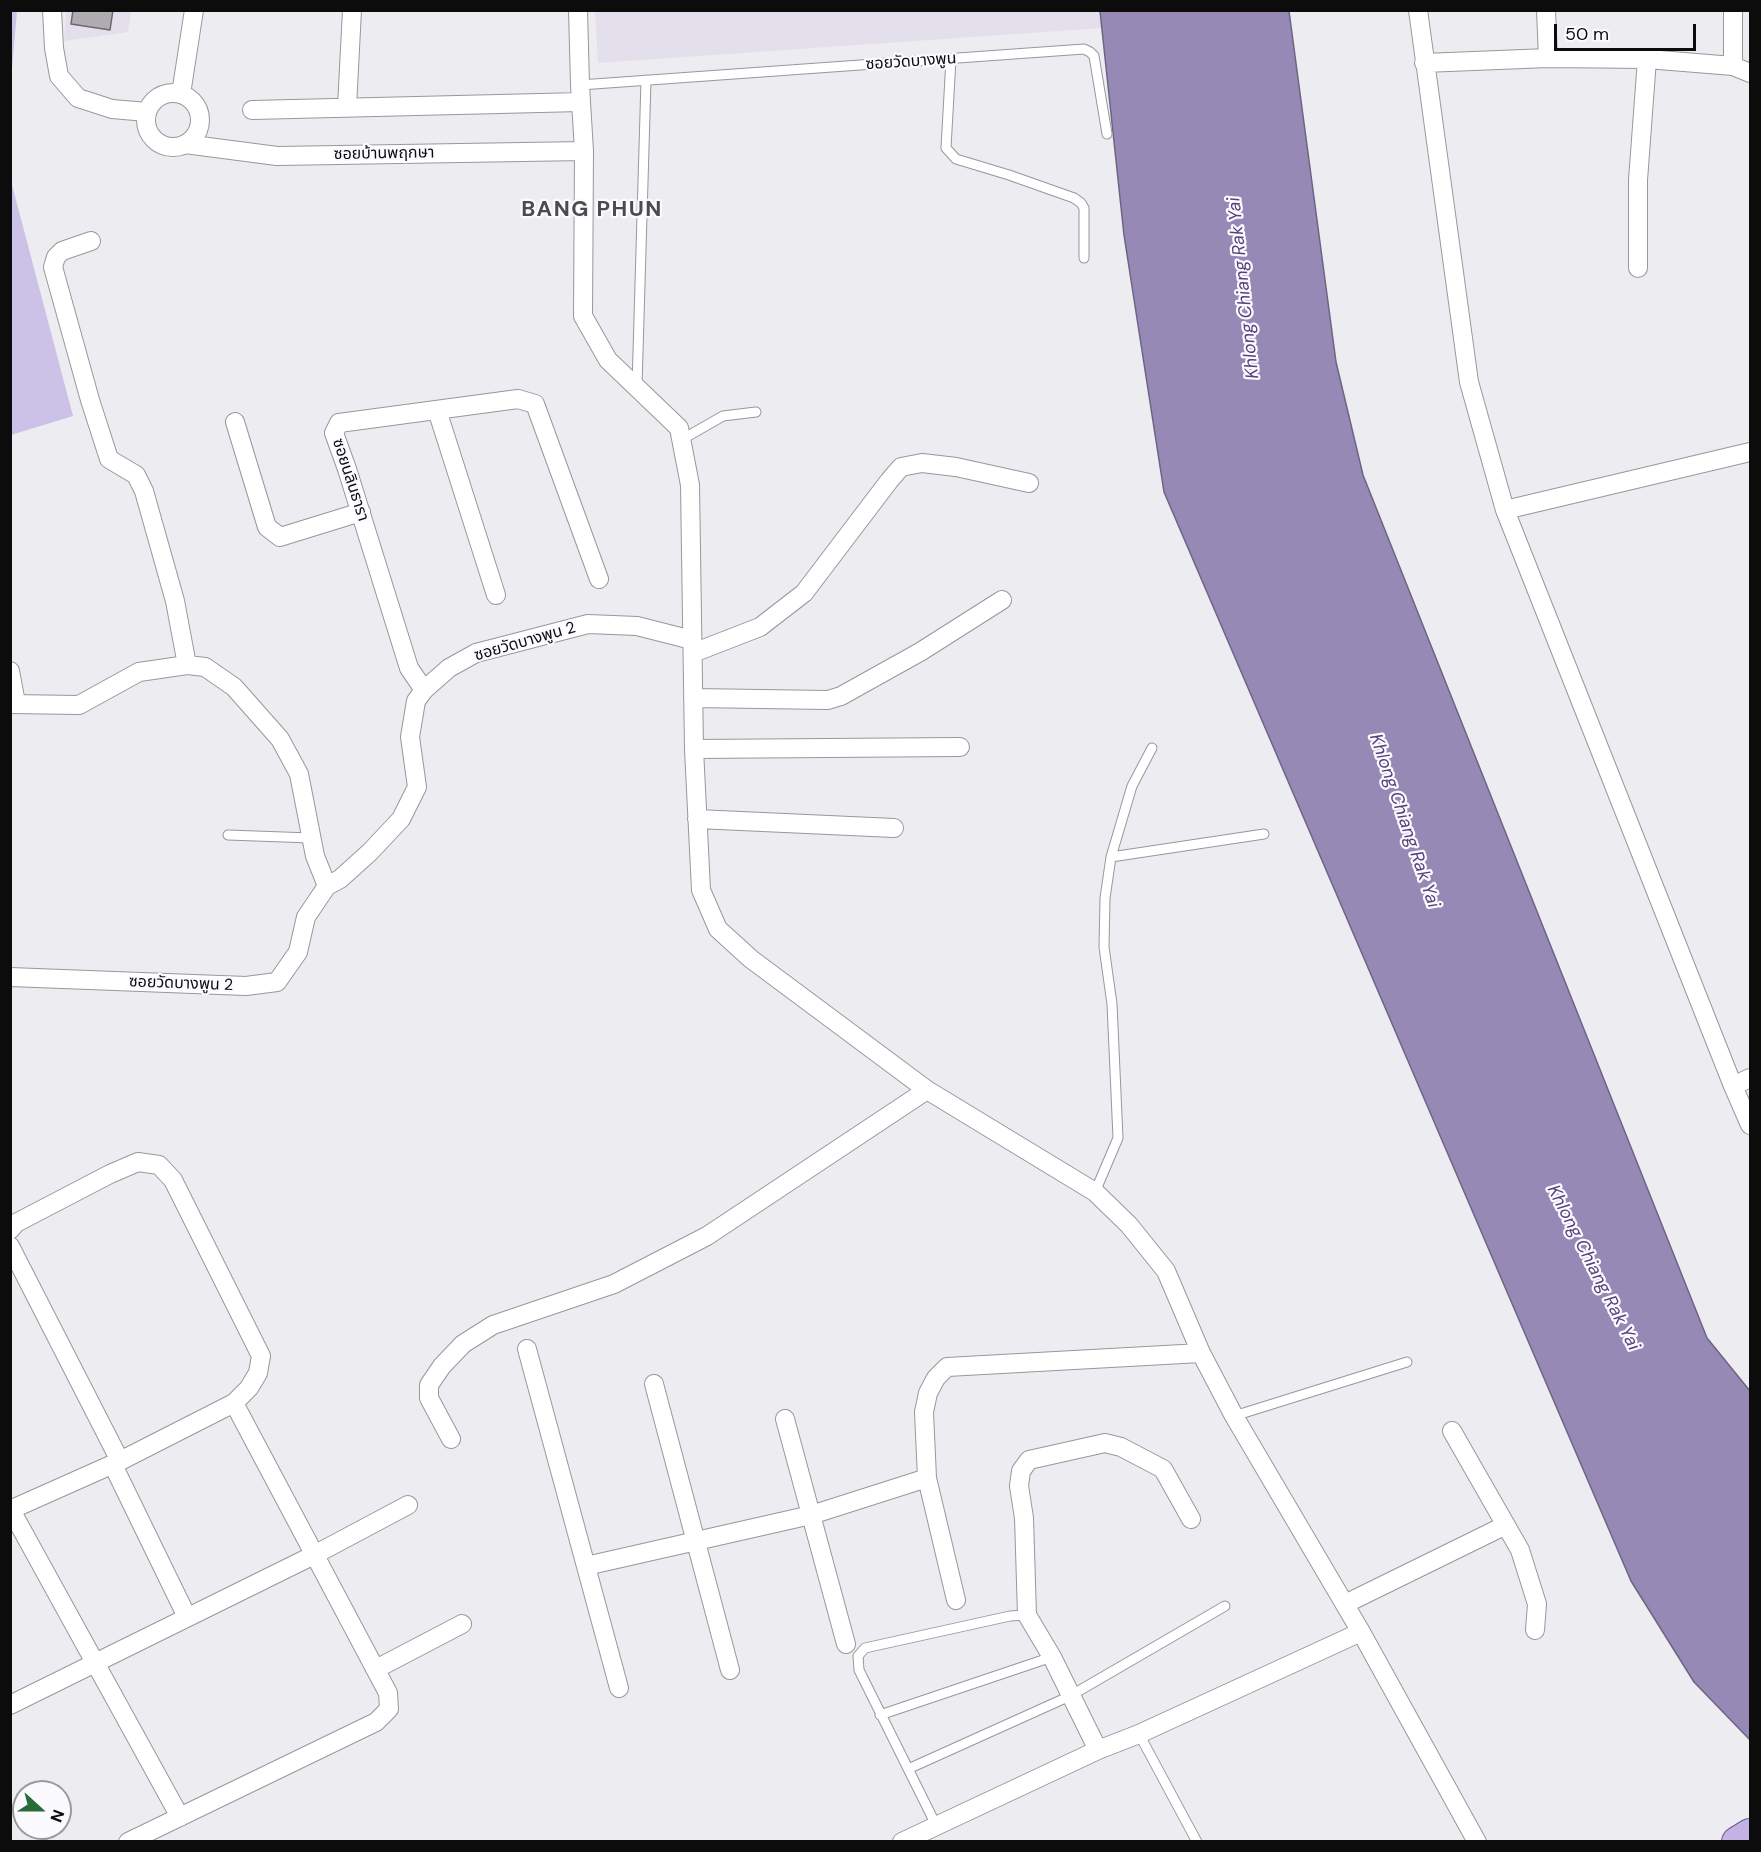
<!DOCTYPE html>
<meta charset="utf-8">
<style>
body{margin:0}
#map{position:relative;width:1761px;height:1852px;overflow:hidden;background:#edecf1;font-family:"DM Sans",sans-serif}
canvas{display:block}
.frame{position:absolute;inset:0;border:12px solid #0c0c0d;pointer-events:none}
.north{position:absolute;left:12px;top:1780px;width:60px;height:60px;box-sizing:border-box;background:#fbfafe;border:2px solid #9b9b9e;border-radius:50%;rotate:111deg;font-size:16px;font-weight:700;line-height:24px;text-align:center;color:#0c0c0d}
.north::after{content:'';display:block;margin:auto;width:21px;height:27px;background:#276b37;clip-path:polygon(50% 0,100% 100%,50% 72%,0 100%)}
.scale{position:absolute;left:1554px;top:24px;width:142px;height:27px;box-sizing:border-box;border:3px solid #0c0c0d;border-top:0;padding-left:8px;font-size:18px;line-height:21px;white-space:nowrap;color:#0c0c0d;-webkit-text-stroke:4px #fbfafe;paint-order:stroke}
</style>
<div id="map">
<canvas width="1761" height="1852"></canvas>
<div class="frame"></div>
<div class="north">N</div>
<div class="scale">50 m</div>
</div>
<script>
const ctx = document.querySelector('canvas').getContext('2d');
ctx.lineJoin = 'round';
function fill(path, color) { ctx.fillStyle = color; ctx.fill(path, 'evenodd'); }
const poly = rows => new Path2D(rows.map(r => 'M' + r).join(''));
function strokePath(path, color, width, dash) { ctx.strokeStyle = color; ctx.lineWidth = width; ctx.lineCap = dash ? 'butt' : 'round'; ctx.setLineDash(dash || []); ctx.stroke(path); }
function label(font, color, halo, rows, align = 'center') {
  ctx.font = font + ' "DM Sans","Noto Sans Thai",sans-serif'; ctx.lineWidth = 4.5; ctx.setLineDash([]); ctx.textBaseline = 'middle'; ctx.strokeStyle = halo; ctx.fillStyle = color; for (const [text, x, y, turn = 0] of rows) {
    ctx.save(); ctx.translate(x, y); ctx.rotate((+turn || 0) * Math.PI / 180); ctx.textAlign = isNaN(turn) ? turn : align; if (halo) ctx.strokeText(text, 0, 0); ctx.fillText(text, 0, 0); ctx.restore();
  }
}
fill(poly([
 [1100,10,1102,28,598,63,595,11],
 [66,11,131,11,128,32,64,41]
]), '#e3dfeb');
fill(poly([
 [11,10,17,11,11,80,10,11],
 [11,181,73,416,11,435,10,435]
]), '#ccc2e7');
const water = poly([
 [1100,11,1289,11,1336,362,1363,475,1707,1338,1750,1391,1750,1740,1694,1682,1631,1581,1164,492,1124,235,1100,11]
]);
fill(water, '#9789b5');
strokePath(water, '#6d6483', 1.5);
const building = poly([
 [73,10,113,10,110,30,71,24,73,10]
]);
fill(building, '#afadb2');
strokePath(building, '#6a696d', 1.5);
const service = poly([
 [951,59,946,148,956,159,1009,175,1074,198,1081,203,1084,208,1084,258],
 [580,85,1084,49,1090,52,1094,56,1107,134],
 [637,386,646,80],
 [681,440,723,416,756,412],
 [228,835,311,838],
 [1111,857,1264,834],
 [1095,1192,1118,1138,1112,1004,1104,947,1105,898,1111,857,1132,786,1152,748],
 [1234,1416,1407,1362],
 [880,1715,1052,1657],
 [1139,1734,1197,1842],
 [908,1769,1070,1696,1225,1606],
 [936,1825,859,1670,858,1656,865,1648,1010,1616,1027,1615]
]);
const minor = poly([
 [52,10,54,48,59,76,78,98,112,109,147,112],
 [578,10,580,85,584,151,583,316,608,360,679,428,690,485,694,749,701,890,718,929,751,959,927,1090,1095,1192,1129,1225,1166,1271,1201,1353,1234,1416,1361,1632,1477,1842],
 [1418,10,1469,382,1505,510,1733,1086,1750,1125],
 [1546,10,1548,58],
 [1424,63,1548,58,1647,59,1733,66,1750,73],
 [1733,66,1733,10],
 '146 120a27 27 0 1 1 54 0a27 27 0 1 1-54 0Z',
 [181,94,194,10],
 [347,107,352,10],
 [252,110,581,102],
 [185,144,277,156,584,151],
 [91,241,62,251,56,257,53,267,90,400,109,459,136,475,144,491,175,601,187,665],
 [1638,268,1638,180,1647,59],
 [437,410,496,595],
 [235,422,267,527,280,537,361,512],
 [1505,510,1750,452],
 [693,653,760,627,804,593,889,481,901,467,922,463,956,467,1029,483],
 [10,671,16,703],
 [424,690,409,668,347,469,334,433,339,423,518,399,535,404,599,579],
 [693,698,828,700,841,696,920,652,1002,600],
 [10,704,79,705,139,672,187,665,205,667,234,687,280,739,299,774,315,856,327,886],
 [694,749,960,747],
 [697,819,894,828],
 [10,977,246,986,277,982,298,952,306,917,327,886,340,879,370,852,401,819,417,787,410,737,416,701,424,690,449,668,476,653,588,624,637,626,692,640],
 [1733,1086,1750,1078],
 [10,1230,16,1223,110,1174,138,1162,159,1165,173,1180,261,1356,258,1373,249,1388,234,1403,120,1461,10,1510],
 [10,1246,120,1461],
 [527,1349,619,1688],
 [654,1384,730,1670],
 [785,1419,846,1644],
 [1452,1431,1520,1550,1537,1604,1535,1630],
 [451,1439,429,1398,429,1385,442,1366,463,1344,493,1325,614,1284,707,1236,927,1090],
 [113,1465,187,1617],
 [11,1510,180,1817],
 [586,1566,811,1515,927,1478],
 [956,1600,927,1478,924,1412,928,1393,936,1378,947,1367,1201,1353],
 [1345,1604,1506,1525],
 [376,1669,462,1624],
 [10,1705,314,1555,408,1505],
 [1098,1750,1052,1657,1027,1615,1024,1518,1019,1486,1021,1471,1029,1460,1105,1443,1121,1447,1163,1469,1191,1519],
 [128,1842,376,1722,389,1709,388,1693,234,1403],
 [902,1842,1098,1750,1139,1734,1361,1632]
]);
const primary = poly([
 [1737,1842,1750,1834]
]);
strokePath(service, '#98979b', 11);
strokePath(minor, '#98979b', 20);
strokePath(primary, '#69578c', 32);
strokePath(service, '#fff', 9);
strokePath(minor, '#fff', 18);
strokePath(primary, '#c3b2e3', 30);
label('16px', '#0c0c0d', '#fbfafe', [
 ["ซอยวัดบางพูน",911,62,-4],
 ["ซอยบ้านพฤกษา",384,154,-1],
 ["ซอยนลินธารา",350,480,72],
 ["ซอยวัดบางพูน 2",525,642,-16],
 ["ซอยวัดบางพูน 2",181,984,2]
]);
label('italic 18px', '#56417c', '#fbfafe', [
 ["Khlong Chiang Rak Yai",1244,288,-96],
 ["Khlong Chiang Rak Yai",1404,821,71],
 ["Khlong Chiang Rak Yai",1593,1268,63]
]);
ctx.letterSpacing = '1.5px';
label('bold 22px', '#4c4b4e', '#fbfafe', [
 ["BANG PHUN",592,210]
]);
ctx.letterSpacing = '0px';
</script>
